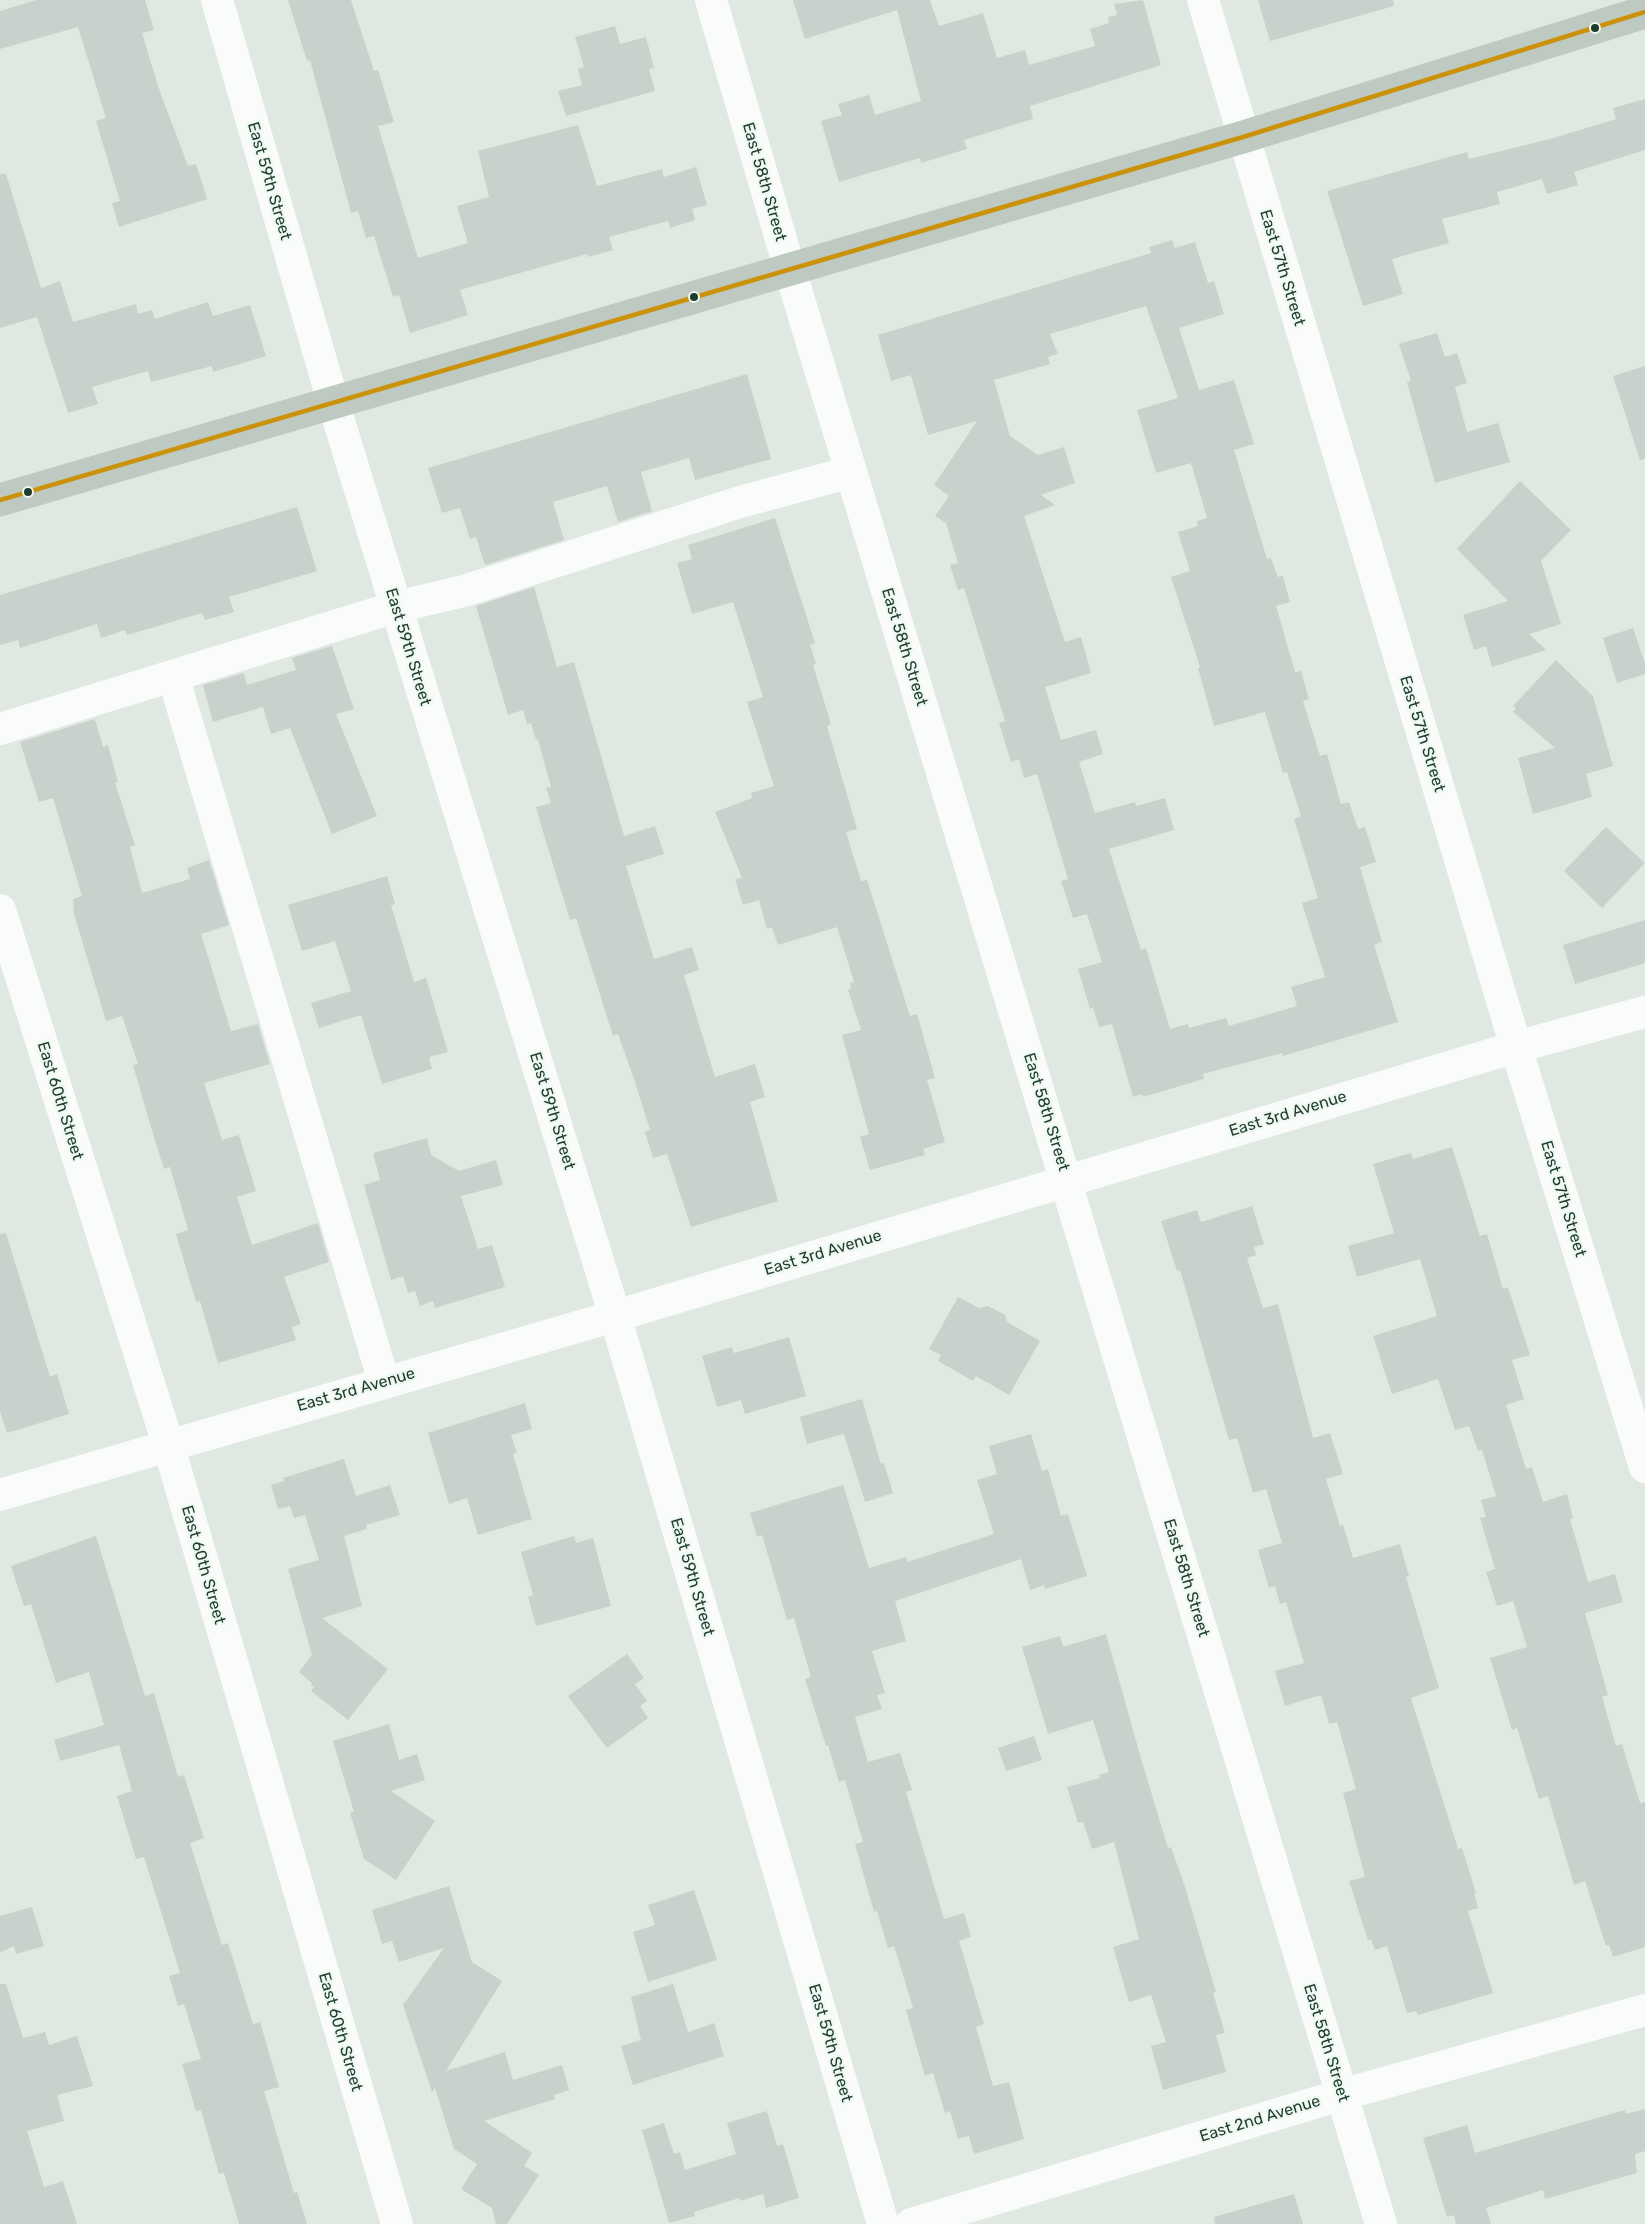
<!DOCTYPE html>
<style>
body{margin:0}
canvas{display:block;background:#e0e8e2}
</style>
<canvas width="1645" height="2224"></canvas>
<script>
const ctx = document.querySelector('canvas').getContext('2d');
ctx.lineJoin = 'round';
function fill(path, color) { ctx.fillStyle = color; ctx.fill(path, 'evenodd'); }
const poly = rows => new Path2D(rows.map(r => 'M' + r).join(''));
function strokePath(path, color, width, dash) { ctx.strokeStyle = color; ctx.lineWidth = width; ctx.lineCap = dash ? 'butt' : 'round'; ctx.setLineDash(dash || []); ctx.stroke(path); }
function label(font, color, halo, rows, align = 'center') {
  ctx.font = font + ' Rubik,sans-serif'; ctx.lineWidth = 4.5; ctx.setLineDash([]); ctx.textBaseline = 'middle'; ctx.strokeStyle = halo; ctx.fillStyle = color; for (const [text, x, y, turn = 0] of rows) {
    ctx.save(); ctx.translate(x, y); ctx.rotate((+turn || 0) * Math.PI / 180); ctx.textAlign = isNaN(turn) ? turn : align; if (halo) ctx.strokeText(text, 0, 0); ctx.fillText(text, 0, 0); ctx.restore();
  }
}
fill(poly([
 [36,0,145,0,154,30,142,33,159,89,188,166,196,164,207,199,119,227,112,203,120,201,96,121,106,118,78,27,0,49,0,11],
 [288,0,351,0,374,71,378,70,394,122,378,126,418,258,468,243,457,206,489,197,478,151,578,125,597,186,662,169,664,177,696,167,707,205,692,209,695,220,670,228,668,221,609,237,613,250,588,257,587,254,460,290,468,315,410,333,399,295,393,297,374,236,366,238,358,211,351,213,310,60,307,61],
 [793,0,930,0,939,26,983,13,997,58,1025,50,1029,65,1095,46,1090,29,1109,23,1108,17,1117,15,1114,4,1143,0,1161,65,1030,106,1033,119,964,140,967,149,921,163,920,158,839,182,821,121,842,115,838,104,869,95,875,115,921,101,897,10,805,39],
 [1258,0,1393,0,1394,6,1270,41],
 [615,26,620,44,646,37,654,68,649,69,655,91,566,116,558,91,582,85,578,69,584,67,575,37],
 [1645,99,1645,150,1574,172,1578,185,1547,194,1542,179,1497,192,1500,204,1442,219,1449,243,1392,259,1403,294,1363,306,1327,191,1467,152,1469,159,1550,139,1616,119,1613,108],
 [0,174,6,174,41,288,60,281,73,322,136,304,138,314,152,310,155,319,208,302,213,316,250,305,266,356,213,372,212,366,151,382,148,371,92,387,98,404,68,413,37,317,0,328],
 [1172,240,1175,248,1195,242,1208,283,1214,281,1224,314,1179,328,1199,390,1234,380,1254,444,1234,450,1267,559,1271,558,1278,577,1283,576,1290,602,1276,606,1295,672,1301,671,1309,699,1303,701,1320,756,1327,754,1341,804,1349,802,1358,829,1365,827,1376,862,1360,867,1382,942,1374,945,1398,1022,1283,1056,1282,1053,1203,1074,1204,1079,1143,1097,1142,1094,1133,1097,1112,1024,1099,1027,1093,1007,1090,1009,1078,969,1102,962,1087,914,1073,918,1061,881,1068,879,1037,774,1024,778,1019,759,1011,762,999,723,1005,721,964,588,958,590,950,565,958,563,946,523,935,516,949,496,934,485,977,421,928,435,911,375,891,381,878,335,1151,253,1149,247],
 [1146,306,1178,398,1137,410,1156,473,1191,463,1207,518,1197,521,1198,526,1178,532,1190,571,1171,577,1200,667,1198,668,1214,726,1265,712,1283,773,1287,772,1301,816,1294,819,1318,898,1302,903,1325,977,1291,987,1297,1006,1229,1026,1226,1018,1189,1028,1188,1024,1170,1029,1146,948,1141,950,1109,849,1174,830,1165,798,1136,806,1135,802,1095,813,1079,762,1103,754,1096,730,1061,740,1045,687,1091,673,1081,637,1065,642,1024,516,1055,505,1041,495,1075,483,1064,447,1038,455,1010,436,994,380,1050,364,1048,357,1058,354,1050,334],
 [1437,333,1445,357,1457,353,1467,383,1455,387,1467,432,1498,423,1510,462,1435,483,1407,382,1411,381,1399,344],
 [1645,366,1645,459,1640,460,1613,376],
 [747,374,771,459,695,480,689,458,641,472,652,511,618,522,607,486,553,502,564,540,485,565,476,537,470,539,460,508,442,513,428,468],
 [1520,481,1571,530,1541,561,1561,624,1529,634,1546,650,1492,667,1486,646,1474,650,1463,615,1508,601,1457,549],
 [297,507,317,571,229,597,234,612,205,620,202,613,127,635,125,630,101,638,97,624,20,648,18,640,0,645,0,595],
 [775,518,815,643,810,645,816,664,813,665,831,724,827,726,857,829,846,832,861,881,867,880,910,1016,917,1014,918,1017,935,1078,927,1080,945,1142,923,1149,925,1155,870,1170,860,1137,869,1134,842,1035,861,1030,848,990,851,988,850,983,854,982,837,927,778,945,772,927,767,929,759,900,743,905,735,879,742,878,715,812,752,798,751,793,774,786,747,702,763,697,733,602,692,614,677,563,692,559,688,545],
 [534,587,557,667,574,662,624,836,655,826,664,854,626,866,654,959,692,947,699,970,684,975,715,1077,755,1064,765,1097,750,1102,778,1201,691,1227,667,1154,653,1158,645,1132,650,1130,634,1079,618,1034,613,1036,576,918,570,920,540,822,536,807,551,803,546,788,551,787,538,739,536,740,531,723,527,724,523,710,508,715,476,606],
 [1633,628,1645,664,1645,674,1617,683,1603,638],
 [332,646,354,709,336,714,377,816,332,834,290,728,271,734,263,707,213,722,203,685,244,673,247,685,296,670,292,658],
 [1556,660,1593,696,1613,766,1586,774,1592,797,1533,814,1518,758,1555,748,1513,712,1516,708,1513,706],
 [95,719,103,747,108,745,118,782,115,783,135,845,130,847,142,893,190,879,187,868,209,860,229,925,201,934,231,1031,258,1024,270,1064,204,1083,222,1140,239,1135,256,1191,237,1197,252,1245,318,1223,329,1262,284,1277,301,1324,292,1327,296,1340,218,1363,200,1301,196,1302,176,1234,188,1230,170,1167,164,1169,150,1124,133,1065,138,1064,122,1016,106,1021,74,914,73,899,82,896,53,798,39,802,20,742],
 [1606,827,1645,863,1602,908,1564,871],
 [387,876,395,904,391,905,414,982,426,978,448,1052,429,1057,432,1069,382,1084,361,1015,319,1028,311,1003,351,991,335,941,302,951,288,905],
 [1645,920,1645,963,1575,984,1563,945],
 [427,1138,431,1155,459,1171,496,1160,503,1185,461,1196,478,1249,492,1245,505,1287,435,1308,433,1301,420,1306,415,1291,408,1293,403,1276,391,1280,364,1185,380,1180,373,1153],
 [1452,1147,1480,1236,1487,1234,1503,1289,1508,1287,1530,1355,1512,1360,1524,1399,1506,1405,1526,1469,1532,1467,1543,1502,1567,1494,1573,1518,1570,1519,1588,1582,1615,1574,1623,1602,1585,1613,1608,1695,1602,1697,1616,1746,1622,1744,1640,1803,1645,1802,1645,1947,1613,1957,1609,1945,1606,1946,1585,1881,1574,1885,1548,1796,1539,1799,1517,1728,1512,1730,1490,1658,1527,1647,1513,1601,1497,1606,1486,1572,1495,1569,1480,1518,1486,1517,1481,1500,1496,1496,1482,1450,1478,1451,1469,1426,1455,1430,1438,1379,1392,1394,1373,1336,1437,1316,1420,1259,1357,1277,1348,1246,1394,1233,1373,1164,1411,1153,1413,1159],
 [1252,1206,1264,1244,1254,1247,1256,1255,1247,1258,1263,1308,1278,1304,1313,1438,1330,1433,1343,1474,1326,1479,1340,1526,1343,1525,1353,1558,1400,1544,1409,1576,1406,1577,1439,1688,1411,1698,1458,1849,1462,1848,1476,1893,1474,1893,1478,1908,1468,1911,1493,1993,1418,2015,1416,2011,1407,2013,1387,1946,1375,1950,1371,1940,1368,1940,1349,1881,1365,1877,1343,1793,1356,1789,1337,1722,1329,1724,1321,1695,1285,1706,1275,1671,1304,1663,1286,1602,1280,1604,1275,1586,1269,1588,1258,1550,1282,1543,1266,1489,1253,1493,1237,1438,1229,1440,1180,1270,1177,1271,1161,1221,1197,1210,1201,1222],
 [6,1233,50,1377,57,1374,69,1414,7,1433,0,1411,0,1234],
 [958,1297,979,1308,988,1306,1005,1315,1007,1322,1040,1341,1009,1395,976,1376,973,1381,938,1361,941,1355,929,1349],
 [789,1337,806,1396,745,1414,741,1400,717,1407,702,1356,732,1347,734,1353],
 [862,1399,881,1464,884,1463,893,1493,865,1502,844,1434,807,1444,800,1417],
 [525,1403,532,1429,511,1435,517,1453,513,1454,532,1519,478,1535,467,1498,449,1504,428,1433],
 [1031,1434,1042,1471,1048,1469,1061,1516,1068,1514,1087,1576,1045,1589,1044,1585,1030,1590,1021,1559,895,1601,906,1641,872,1651,885,1693,877,1695,882,1709,855,1717,868,1762,900,1753,912,1790,906,1792,944,1919,964,1913,971,1937,959,1941,984,2024,976,2027,993,2086,1009,2082,1024,2139,974,2154,969,2136,958,2139,950,2111,945,2113,933,2073,925,2076,906,2010,913,2008,894,1946,888,1948,877,1911,874,1912,855,1844,863,1842,845,1780,839,1782,828,1745,826,1746,805,1679,811,1677,794,1618,787,1620,762,1535,757,1537,750,1513,843,1485,869,1568,906,1557,907,1562,994,1534,977,1480,997,1474,989,1446],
 [344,1459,356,1496,390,1485,400,1515,366,1525,367,1529,344,1536,362,1606,322,1618,388,1669,348,1720,311,1691,314,1687,311,1685,312,1683,299,1672,312,1655,288,1569,319,1560,305,1515,294,1518,290,1506,278,1509,271,1485,284,1481,283,1478],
 [96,1536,145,1696,154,1693,178,1777,184,1775,204,1838,190,1843,222,1945,228,1943,253,2024,260,2022,279,2087,264,2091,294,2193,297,2192,307,2224,239,2224,224,2173,219,2174,201,2110,196,2111,182,2064,201,2059,184,2004,178,2006,169,1976,180,1973,144,1857,136,1859,117,1796,132,1791,119,1745,60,1761,54,1740,104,1725,89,1672,56,1683,31,1604,24,1606,11,1566],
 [574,1536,576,1543,593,1538,611,1606,536,1626,528,1597,533,1595,521,1552],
 [1106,1634,1142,1762,1168,1848,1171,1847,1185,1887,1216,1992,1213,1993,1225,2033,1216,2035,1226,2072,1163,2090,1151,2046,1166,2042,1151,1995,1129,2002,1113,1947,1139,1939,1114,1842,1092,1849,1083,1822,1078,1823,1067,1787,1100,1778,1099,1775,1109,1772,1093,1720,1048,1734,1022,1647,1060,1636,1063,1647],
 [627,1654,644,1678,635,1684,647,1701,640,1706,648,1718,607,1748,568,1696],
 [389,1724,399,1760,417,1754,425,1780,391,1791,435,1821,396,1880,364,1859,350,1813,354,1812,333,1741],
 [1034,1736,1042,1760,1006,1771,998,1748],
 [449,1886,472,1962,502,1981,446,2071,505,2052,513,2080,562,2065,569,2090,554,2095,555,2099,484,2121,532,2153,524,2166,539,2175,507,2224,496,2224,492,2208,461,2189,477,2164,454,2149,435,2088,432,2092,403,2005,444,1948,399,1962,392,1941,382,1944,372,1910],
 [694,1890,717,1960,648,1982,633,1932,655,1925,648,1905],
 [32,1907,44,1946,16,1954,14,1946,0,1953,0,1916],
 [0,1984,6,1984,23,2038,45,2032,49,2045,77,2036,93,2086,57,2095,64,2121,27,2131,44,2187,63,2181,77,2224,0,2224],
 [673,1984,688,2032,714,2023,724,2056,633,2085,621,2046,641,2040,631,1997],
 [1645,2109,1645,2151,1635,2154,1637,2173,1545,2199,1543,2190,1486,2208,1491,2224,1456,2224,1454,2215,1447,2217,1423,2138,1467,2125,1475,2153,1625,2110,1626,2114],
 [767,2111,777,2146,783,2144,799,2198,766,2208,763,2194,740,2201,739,2198,694,2212,695,2216,669,2223,642,2130,664,2123,674,2154,680,2152,685,2170,736,2154,727,2123],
 [1294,2194,1303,2224,1215,2224,1214,2217]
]), '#c8d1cb');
strokePath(poly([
 [217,0,333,402,615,1316,883,2224],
 [711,0,790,270,1381,2224],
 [1203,0,1516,1047,1645,1467],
 [173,676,384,1382],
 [0,729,396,607,464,591,740,502,851,472],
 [0,910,168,1444,397,2224],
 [0,1495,615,1316,1516,1047,1645,1012],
 [911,2224,1341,2095,1645,2010]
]), '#fafcfb', 32);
strokePath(poly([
 [0,500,1243,137,1645,12]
]), '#bec9c2', 33);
strokePath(poly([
 [0,500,1243,137,1645,12]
]), '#cb9109', 4.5);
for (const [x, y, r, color] of [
 [1595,28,5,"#1d3c2c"],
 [694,297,5,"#1d3c2c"],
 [28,492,5,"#1d3c2c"]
]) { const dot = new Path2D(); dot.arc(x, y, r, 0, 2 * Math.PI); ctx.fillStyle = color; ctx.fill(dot); strokePath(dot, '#eef8f0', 2); }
label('16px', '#1d3c2c', '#eef8f0', [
 ["East 59th Street",269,181,74],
 ["East 58th Street",764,182,74],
 ["East 57th Street",1282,268,73],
 ["East 59th Street",408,647,73],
 ["East 58th Street",904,647,73],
 ["East 57th Street",1422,734,73],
 ["East 60th Street",60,1101,73],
 ["East 59th Street",552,1111,73],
 ["East 58th Street",1046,1112,73],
 ["East 3rd Avenue",1288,1114,-17],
 ["East 57th Street",1563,1199,73],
 ["East 3rd Avenue",823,1253,-17],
 ["East 3rd Avenue",356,1390,-16],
 ["East 60th Street",203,1565,74],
 ["East 59th Street",692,1577,74],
 ["East 58th Street",1186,1578,73],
 ["East 60th Street",340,2032,74],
 ["East 59th Street",830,2043,74],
 ["East 58th Street",1326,2043,73],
 ["East 2nd Avenue",1260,2119,-17]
]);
</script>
